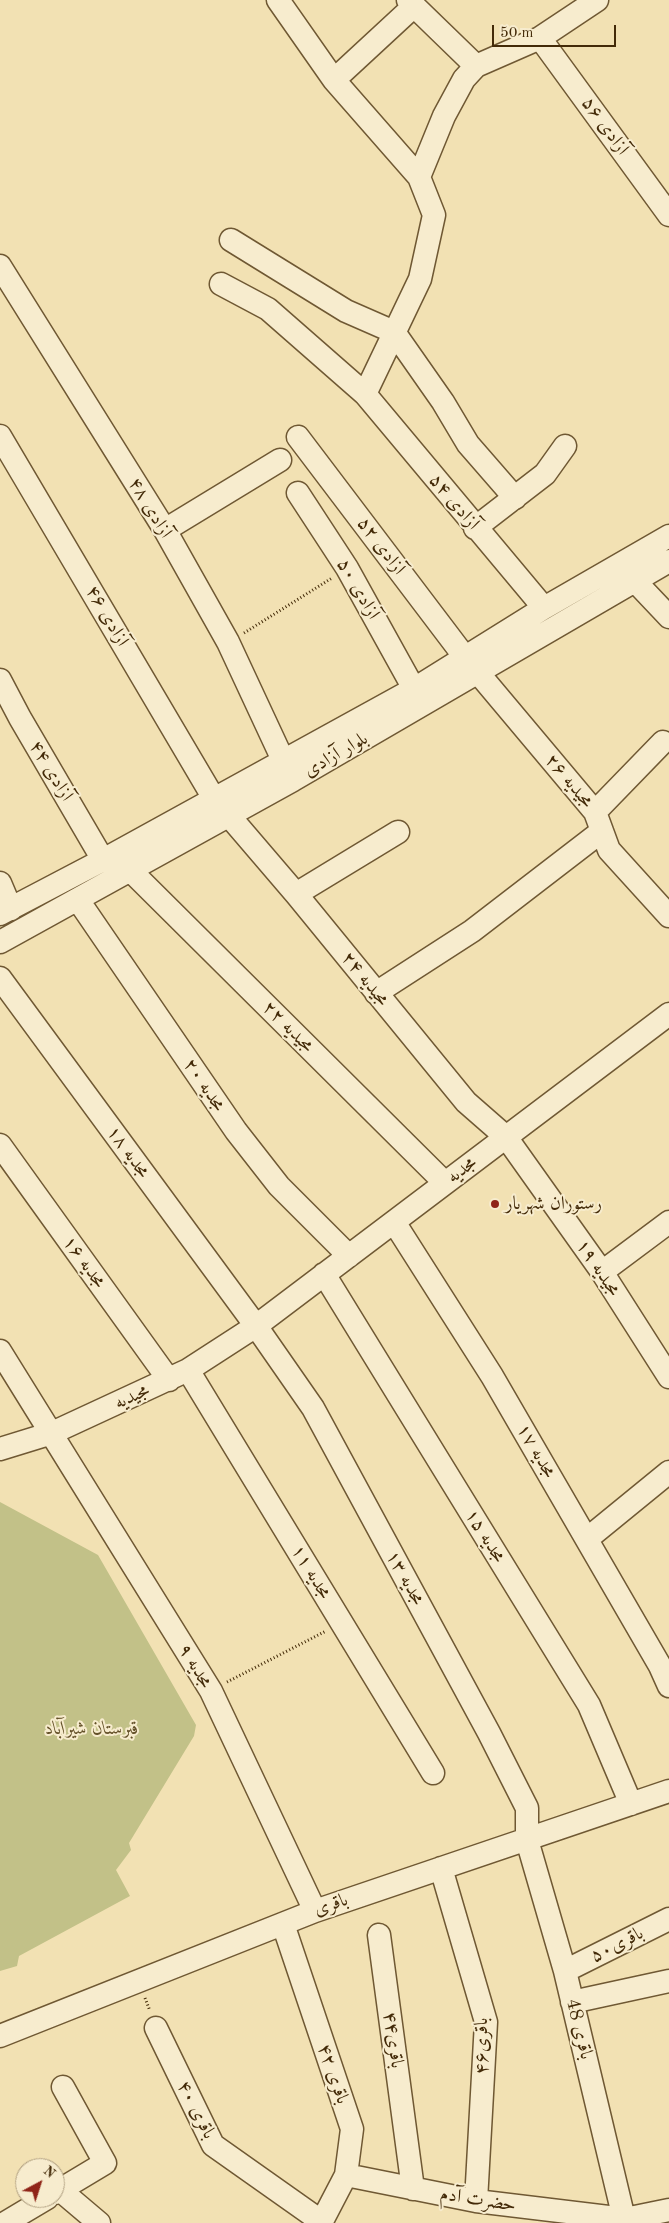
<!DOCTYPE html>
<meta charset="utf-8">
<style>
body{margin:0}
#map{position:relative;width:669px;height:2223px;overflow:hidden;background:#f2e1b3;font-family:"Old Standard TT",serif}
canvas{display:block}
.north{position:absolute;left:15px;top:2158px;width:50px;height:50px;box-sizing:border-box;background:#f7ecce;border:1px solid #af9e7f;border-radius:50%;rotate:40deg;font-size:14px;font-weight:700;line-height:20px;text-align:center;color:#432a08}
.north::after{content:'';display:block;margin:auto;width:18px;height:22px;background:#8f2418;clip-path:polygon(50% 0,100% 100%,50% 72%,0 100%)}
.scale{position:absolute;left:492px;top:25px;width:124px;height:22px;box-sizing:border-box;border:2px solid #432a08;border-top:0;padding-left:6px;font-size:15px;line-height:18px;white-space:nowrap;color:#432a08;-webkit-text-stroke:4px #f7ecce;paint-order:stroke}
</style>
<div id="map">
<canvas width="669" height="2223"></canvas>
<div class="north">N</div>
<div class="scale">50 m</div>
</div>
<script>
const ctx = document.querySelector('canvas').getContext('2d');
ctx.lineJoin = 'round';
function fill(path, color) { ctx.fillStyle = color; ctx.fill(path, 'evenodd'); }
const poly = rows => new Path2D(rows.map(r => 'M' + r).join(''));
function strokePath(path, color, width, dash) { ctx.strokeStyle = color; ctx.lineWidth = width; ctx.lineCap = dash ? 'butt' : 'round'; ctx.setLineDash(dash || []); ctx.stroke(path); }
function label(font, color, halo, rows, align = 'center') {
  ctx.font = font + ' "Old Standard TT",Amiri,serif'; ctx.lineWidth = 4; ctx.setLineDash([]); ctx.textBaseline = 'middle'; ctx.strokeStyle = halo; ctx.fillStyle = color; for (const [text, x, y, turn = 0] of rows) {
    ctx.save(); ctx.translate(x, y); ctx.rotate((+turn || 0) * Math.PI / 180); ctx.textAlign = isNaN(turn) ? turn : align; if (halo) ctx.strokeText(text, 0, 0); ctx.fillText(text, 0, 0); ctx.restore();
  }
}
fill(poly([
 [0,1502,98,1555,196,1725,194,1736,129,1843,131,1850,116,1870,130,1896,19,1956,17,1966,0,1971]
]), '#c2c188');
const minor = poly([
 [278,0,334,80,419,177],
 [408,0,476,66],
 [540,38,669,215],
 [334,80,414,6],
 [231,240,346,311,394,332,443,402,468,444,515,498],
 [0,266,165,530,228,642,289,773],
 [221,284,268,309,365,394,544,608],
 [365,394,420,279,434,215,419,177,444,116,464,79,476,66,540,38,597,0],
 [0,436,213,797,296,894,466,1102,506,1137,602,1272,669,1377],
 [298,437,464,656,595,812,609,850,669,916],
 [298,493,347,568,414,689],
 [475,528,545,474,565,446],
 [165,530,280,460],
 [634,580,669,617],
 [0,680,20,718,103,860],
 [595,812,663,742],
 [131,871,445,1183],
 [0,883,11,909],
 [296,894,398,832],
 [78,900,236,1131,279,1186,349,1256],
 [0,914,103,860,414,689,544,608,669,536],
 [0,942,293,780,669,561],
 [0,978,256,1326,313,1408,489,1733,527,1808,527,1840,565,1971,625,2223],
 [376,993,472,931,602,831],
 [0,1145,169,1380],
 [394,1222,492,1376,660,1666,669,1686],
 [602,1272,669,1222],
 [324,1274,589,1705,631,1804],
 [0,1351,211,1691,315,1911],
 [188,1370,433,1773],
 [0,1449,52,1433,188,1370,256,1326,669,1014],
 [587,1539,669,1472],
 [441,1868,486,2022,476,2201],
 [283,1924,352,2129,346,2175,321,2223],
 [379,1935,413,2189],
 [565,1971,669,1919],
 [572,2002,669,1981],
 [156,2028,213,2145,322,2222],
 [0,2036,315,1911,669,1791],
 [346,2175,476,2201,625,2219,669,2210],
 [60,2190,99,2223],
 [55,2193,105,2163,63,2087],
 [5,2223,47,2198]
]);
strokePath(minor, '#6f5833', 25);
strokePath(poly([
 [244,633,332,578],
 [227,1682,326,1631],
 [145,1998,150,2011]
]), '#432a08', 3, [1, 2.5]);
strokePath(minor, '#f7ecce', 22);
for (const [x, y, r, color] of [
 [495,1204,5,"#8f2418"]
]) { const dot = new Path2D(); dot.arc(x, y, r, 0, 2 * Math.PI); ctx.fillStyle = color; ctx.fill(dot); strokePath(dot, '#f7ecce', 2); }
label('19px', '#432a08', '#f7ecce', [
 ["آزادی ۵۶",605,126,54],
 ["آزادی ۵۴",454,502,50],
 ["آزادی ۴۸",150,508,59],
 ["آزادی ۵۲",381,546,53],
 ["آزادی ۵۰",358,589,60],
 ["آزادی ۴۶",107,616,60],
 ["بلوار آزادی",336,755,-30],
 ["آزادی ۴۴",51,771,59],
 ["مجیدیه ۲۶",569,781,50],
 ["مجیدیه ۲۴",365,979,51],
 ["مجیدیه ۲۲",288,1027,45],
 ["مجدیه ۲۰",204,1085,56],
 ["مجدیه ۱۸",128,1152,54],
 ["مجدیه",462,1170,-37],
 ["مجدیه ۱۶",84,1262,54],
 ["مجیدیه ۱۹",598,1268,56],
 ["مجیدیه",132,1397,-25],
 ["مجدیه ۱۷",536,1451,60],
 ["مجدیه ۱۵",485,1536,58],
 ["مجدیه ۱۱",311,1572,59],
 ["مجدیه ۱۳",405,1578,61],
 ["مجدیه ۹",195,1666,59],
 ["باقری",331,1905,-19],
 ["باقری۵۰",617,1945,-27],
 ["باقری 48",579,2029,76],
 ["باقری۴۴",393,2040,82],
 ["باقری۴۶",482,2046,-90],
 ["باقری ۴۲",333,2074,71],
 ["باقری ۴۰",196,2110,63],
 ["حضرت آدم",478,2200,9]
]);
label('19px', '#432a08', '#f7ecce', [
 ["رستوران شهریار",505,1204]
], 'left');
label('italic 19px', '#635028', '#f7ecce', [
 ["قبرستان شیرآباد",92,1729]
]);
</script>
